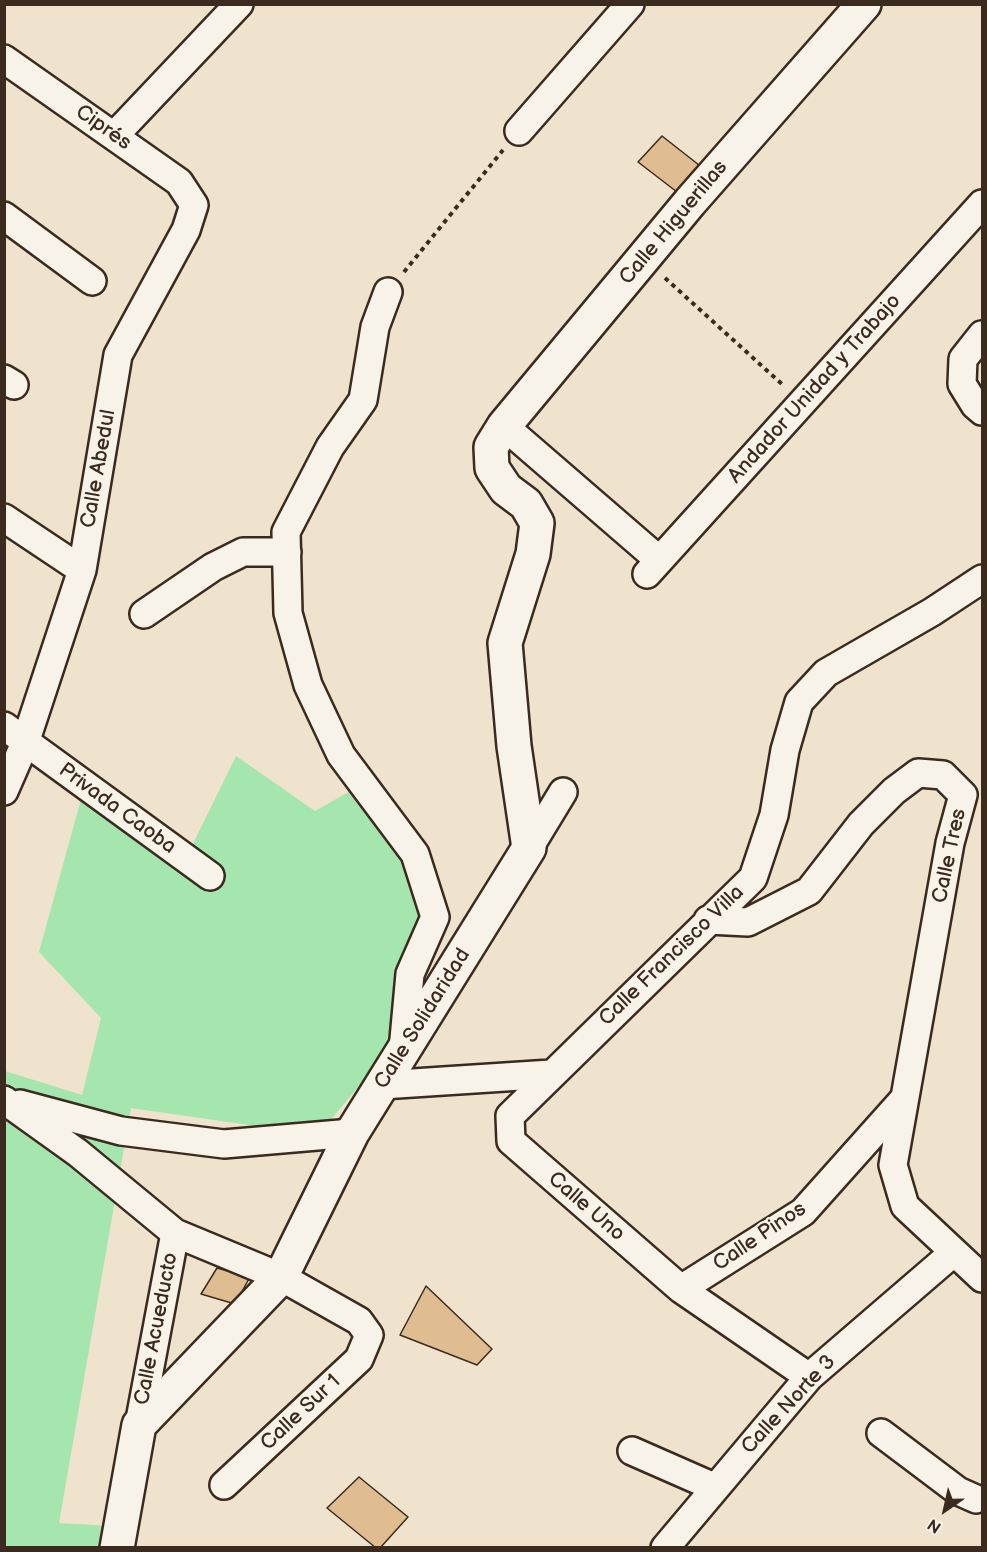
<!DOCTYPE html>
<meta charset="utf-8">
<style>
body{margin:0}
#map{position:relative;width:987px;height:1552px;overflow:hidden;background:#f0e3ce;font-family:"Balsamiq Sans",sans-serif}
canvas{display:block}
.frame{position:absolute;inset:0;border:6px solid #3b2a1e;pointer-events:none}
.north{position:absolute;left:915px;top:1480px;width:60px;height:60px;-webkit-text-stroke:4px #f7f3e8;paint-order:stroke;rotate:214deg;font-size:16px;font-weight:700;line-height:24px;text-align:center;color:#3b2a1e}
.north::after{content:'';display:block;margin:auto;width:21px;height:27px;background:#3b2a1e;clip-path:polygon(50% 0,100% 100%,50% 72%,0 100%)}
</style>
<div id="map">
<canvas width="987" height="1552"></canvas>
<div class="frame"></div>
<div class="north">N</div>
</div>
<script>
const ctx = document.querySelector('canvas').getContext('2d');
ctx.lineJoin = 'round';
function fill(path, color) { ctx.fillStyle = color; ctx.fill(path, 'evenodd'); }
const poly = rows => new Path2D(rows.map(r => 'M' + r).join(''));
function strokePath(path, color, width, dash) { ctx.strokeStyle = color; ctx.lineWidth = width; ctx.lineCap = dash ? 'butt' : 'round'; ctx.setLineDash(dash || []); ctx.stroke(path); }
function label(font, color, halo, rows, align = 'center') {
  ctx.font = font + ' "Balsamiq Sans",sans-serif'; ctx.lineWidth = 4.5; ctx.setLineDash([]); ctx.textBaseline = 'middle'; ctx.strokeStyle = halo; ctx.fillStyle = color; for (const [text, x, y, turn = 0] of rows) {
    ctx.save(); ctx.translate(x, y); ctx.rotate((+turn || 0) * Math.PI / 180); ctx.textAlign = isNaN(turn) ? turn : align; if (halo) ctx.strokeText(text, 0, 0); ctx.fillText(text, 0, 0); ctx.restore();
  }
}
fill(poly([
 [236,756,315,811,361,785,432,907,404,1032,318,1135,131,1108,59,1523,130,1527,126,1547,5,1548,5,1071,82,1095,101,1018,39,952,89,770,185,860]
]), '#a5e6af');
const building = poly([
 [662,136,713,176,690,202,638,162,662,136],
 [217,1268,250,1277,235,1304,201,1294,217,1268],
 [426,1286,492,1349,477,1365,400,1335,426,1286],
 [359,1477,408,1517,380,1548,376,1548,327,1508,359,1477]
]);
fill(building, '#dfbd91');
strokePath(building, '#3b2a1e', 1.5);
const street = poly([
 [4,59,179,182,194,205,186,230,118,355,82,570,25,743,4,791],
 [519,131,630,4],
 [114,136,239,4],
 [4,216,92,281],
 [388,292,375,327,363,400,330,447,286,532,288,613,308,685,341,755,415,854,435,917,410,974,403,1050],
 [982,335,963,359,962,384,975,405,982,411],
 [4,379,14,385],
 [504,426,659,560],
 [4,518,82,570],
 [647,574,982,204],
 [144,614,213,567,243,552,287,552],
 [4,726,210,876],
 [529,848,563,792],
 [708,920,748,922,809,891,861,824,894,791,918,773,943,775,963,795,950,843,893,1165,905,1206,982,1278],
 [382,1085,551,1074],
 [4,1100,78,1153,175,1233,281,1277,359,1321,369,1335,359,1359,224,1485],
 [20,1104,121,1131,224,1144,352,1133],
 [681,1289,803,1212,904,1099],
 [809,1377,681,1289,511,1141,510,1116,753,878,774,815,785,750,799,702,826,673,932,612,982,579],
 [139,1425,175,1233],
 [881,1433,958,1491,976,1499],
 [632,1451,714,1487],
 [665,1548,809,1377,953,1253]
]);
const secondary = poly([
 [117,1548,139,1425,281,1277,352,1133,529,848,514,746,505,643,533,554,537,523,526,504,506,489,492,468,491,447,504,426,690,202,864,4]
]);
strokePath(street, '#3b2a1e', 32);
strokePath(secondary, '#3b2a1e', 38);
strokePath(poly([
 [404,272,503,150],
 [665,278,784,386]
]), '#3b2a1e', 4, [4.5, 4.5]);
strokePath(street, '#f7f3e8', 27);
strokePath(secondary, '#f7f3e8', 33);
label('21px', '#3b2a1e', '#f7f3e8', [
 ["Ciprés",103,128,35],
 ["Calle Higuerillas",674,223,-50],
 ["Andador Unidad y Trabajo",815,389,-48],
 ["Calle Abedul",99,469,-80],
 ["Privada Caoba",117,809,36],
 ["Calle Tres",950,856,-78],
 ["Calle Francisco Villa",672,956,-44],
 ["Calle Solidaridad",423,1019,-58],
 ["Calle Uno",586,1207,41],
 ["Calle Pinos",760,1237,-34],
 ["Calle Acueducto",157,1329,-79],
 ["Calle Norte 3",789,1405,-47],
 ["Calle Sur 1",301,1413,-43]
]);
</script>
